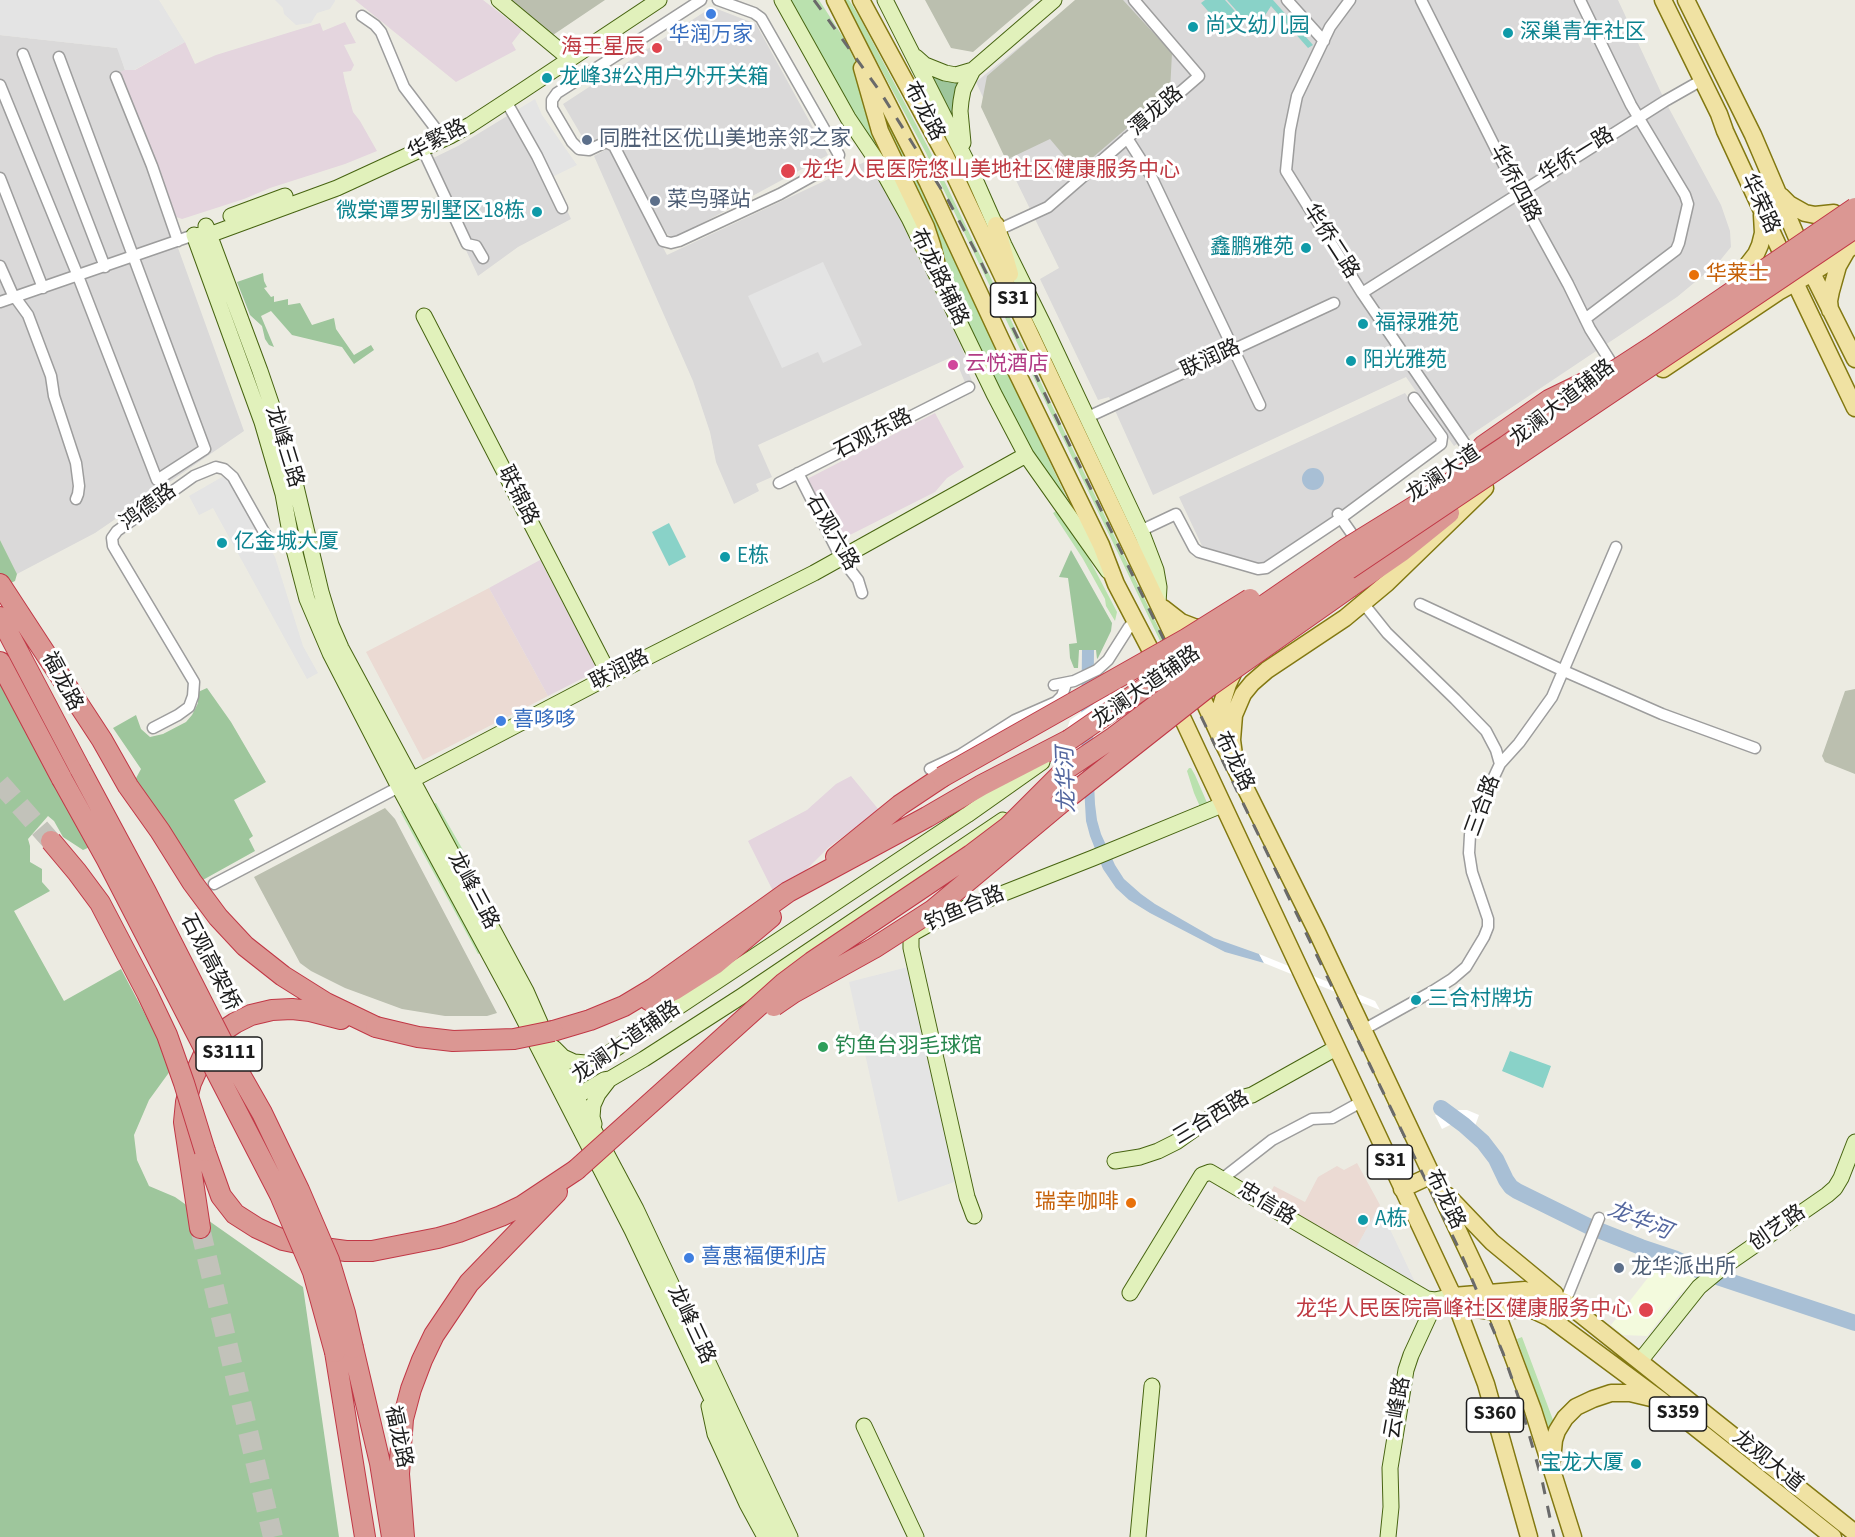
<!DOCTYPE html>
<meta charset="utf-8">
<style>
body{margin:0}
canvas{display:block;background:#ecebe2}
</style>
<canvas width="1855" height="1537"></canvas>
<script>
const ctx = document.querySelector('canvas').getContext('2d');
ctx.lineJoin = 'round';
function fill(path, color) { ctx.fillStyle = color; ctx.fill(path, 'evenodd'); }
const poly = rows => new Path2D(rows.map(r => 'M' + r).join(''));
function strokePath(path, color, width, dash) { ctx.strokeStyle = color; ctx.lineWidth = width; ctx.lineCap = dash ? 'butt' : 'round'; ctx.setLineDash(dash || []); ctx.stroke(path); }
function label(font, color, halo, rows, align = 'center') {
  ctx.font = font + ' "Source Sans 3","Noto Sans SC",sans-serif'; ctx.lineWidth = 6; ctx.setLineDash([]); ctx.textBaseline = 'middle'; ctx.strokeStyle = halo; ctx.fillStyle = color; for (const [text, x, y, turn = 0] of rows) {
    ctx.save(); ctx.translate(x, y); ctx.rotate((+turn || 0) * Math.PI / 180); ctx.textAlign = isNaN(turn) ? turn : align; if (halo) ctx.strokeText(text, 0, 0); ctx.fillText(text, 0, 0); ctx.restore();
  }
}
fill(poly([
 [1077,0,1618,0,1665,101,1721,205,1730,231,1731,247,1718,263,1677,297,1454,446,1406,377,1153,495,1109,397,1098,400,1040,279,1059,268,1006,160,1010,157,976,82],
 [712,7,756,24,828,155,675,238,667,234,610,130,587,145,563,104],
 [0,35,118,48,125,70,120,73,173,216,169,223,244,431,95,533,17,574,0,540],
 [517,110,552,177,571,219,518,247,478,276,425,162,458,146],
 [607,149,612,151,667,255,871,159,960,344,965,356,965,364,972,381,966,385,954,356,758,445,772,477,756,484,759,491,734,504,716,462,710,432,693,381,594,156],
 [1405,393,1440,441,1266,566,1203,548,1179,497]
]), '#dad9d9');
fill(poly([
 [489,588,548,696,423,760,366,652],
 [1357,1163,1380,1205,1355,1250,1266,1201,1274,1186,1305,1202,1318,1177,1337,1166,1344,1170]
]), '#ebdad3');
fill(poly([
 [355,0,483,0,522,30,512,43,516,50,456,82],
 [345,22,356,43,344,45,354,65,351,71,343,72,345,82,353,112,360,121,377,151,345,164,270,188,244,199,182,219,173,216,120,72,125,70,135,70,185,42,195,64,216,55,320,23,323,31],
 [935,413,964,467,947,478,935,492,838,541,808,481,809,478],
 [540,560,597,667,588,672,589,675,548,696,489,588],
 [851,776,879,810,829,847,803,873,774,893,748,841,807,810,836,784]
]), '#e4d5de');
fill(poly([
 [1661,1261,1695,1274,1698,1278,1680,1294,1647,1336,1623,1335,1611,1325]
]), '#f3fadd');
fill(poly([
 [503,0,605,0,550,37],
 [925,0,1034,0,973,52,951,48],
 [1075,0,1123,0,1172,53,1170,91,1077,171,1050,139,1006,160,981,107,987,76],
 [1855,689,1855,774,1825,762,1822,756,1845,691],
 [385,808,395,819,497,1013,487,1016,445,1016,402,1009,345,988,311,971,300,963,254,877]
]), '#bbbfaf');
fill(poly([
 [789,0,819,0,845,40,856,63,895,171,877,155],
 [844,0,849,0,860,18,930,151,1168,648,1164,649,926,153],
 [872,92,904,153,1079,524,1020,433,953,293,892,151],
 [1058,510,1085,551,1117,612,1115,621,1106,606,1105,599,1083,559,1053,513],
 [1189,768,1191,768,1195,775,1208,805,1201,809,1194,793,1187,771],
 [436,803,502,918,497,921,433,804],
 [403,810,480,953,478,954,400,811],
 [1522,1337,1556,1428,1551,1436,1517,1339]
]), '#bae1ae');
fill(poly([
 [928,70,962,77,955,98,952,118],
 [263,273,264,281,267,287,264,288,271,297,274,296,274,302,288,299,288,305,300,303,312,325,334,318,336,329,354,355,371,345,374,350,354,364,342,347,292,335,271,311,261,316,274,347,269,345,265,339,262,326,250,315,237,282],
 [0,540,17,574,15,581,0,588],
 [1071,550,1112,623,1111,631,1098,658,1097,659,1096,650,1079,650,1078,668,1074,668,1070,658,1069,644,1077,643,1068,578,1059,577],
 [0,684,90,847,83,850,63,837,54,821,48,816,28,839,30,846,30,862,42,869,42,882,50,891,14,911,64,1001,121,969,173,1067,149,1100,134,1135,137,1160,149,1186,175,1197,303,1287,339,1537,0,1537],
 [207,688,231,722,266,782,234,800,253,836,249,839,255,851,201,881,135,780,141,769,113,728,136,715,141,729,150,737,163,734,186,722,192,715,198,703,198,692]
]), '#9ec69c');
fill(poly([
 [1205,0,1225,0,1241,18,1226,32,1201,3],
 [1227,0,1273,0,1313,45,1308,48,1271,6,1264,17,1252,21,1243,18],
 [669,523,686,557,669,566,652,532],
 [1510,1051,1551,1066,1543,1088,1502,1071]
]), '#89d2c8');
fill(poly([
 [0,0,159,0,185,42,134,70,125,70,117,48,0,35],
 [275,0,335,0,335,1,330,9,317,13,311,23,296,25,284,14,283,8],
 [535,99,542,115,577,165,552,177,517,110],
 [823,262,862,345,823,363,818,352,782,368,748,296],
 [222,477,227,479,235,490,275,557,303,646,318,673,307,679,213,508,199,515,189,496],
 [908,967,957,1181,898,1202,849,982],
 [1379,1206,1414,1280,1409,1282,1355,1250]
]), '#e4e4e4');
fill(poly([
 '1302 479a11 11 0 1 1 22 0a11 11 0 1 1-22 0Z',
 [1082,650,1094,650,1093,761,1095,804,1097,820,1101,834,1115,865,1124,879,1141,894,1155,904,1214,938,1259,954,1264,963,1225,952,1150,913,1129,900,1116,888,1103,869,1090,836,1086,821,1081,735]
]), '#a8bfd5');
fill(poly([
 [1110,693,1106,706,1066,732,1070,720],
 [1259,954,1375,1001,1380,1010,1264,963],
 [1449,1110,1467,1110,1479,1115,1475,1126,1454,1123,1442,1129,1435,1115]
]), '#fff');
strokePath(poly([
 [1441,1108,1464,1125,1483,1142,1496,1159,1506,1180,1511,1187,1517,1191,1588,1226,1641,1247,1674,1258,1702,1272,1855,1323]
]), '#a8bfd5', 16);
strokePath(poly([
 [0,783,51,841],
 [200,1228,273,1537]
]), '#c2c2ba', 20, [20, 10]);
const street = poly([
 [1287,0,1324,41],
 [1350,0,1330,27,1297,96,1290,130,1286,171,1362,293,1480,466],
 [1421,0,1518,193,1568,284,1590,329,1612,364],
 [1580,0,1631,105,1685,195,1688,204,1679,243,1676,250,1585,319],
 [362,16,375,25,381,32,404,87,439,133],
 [627,48,701,0],
 [620,53,557,93,552,100,552,108,572,142,579,149,589,150,606,142,614,146,663,241,671,243,679,241,780,194,834,164,838,158,839,155,761,18,754,13,718,0],
 [23,54,105,267],
 [116,77,152,166,178,241],
 [0,85,78,276,157,480,205,449,59,57],
 [506,101,537,156,562,208],
 [1127,138,1150,174,1260,405],
 [423,150,467,244,476,246,483,258],
 [0,178,43,288],
 [998,230,1048,207,1199,76,1134,0],
 [0,266,12,293,28,315,51,376,54,396,76,463,79,486,78,494,76,499],
 [1362,293,1665,101,1702,80],
 [0,302,194,235],
 [1088,417,1334,303],
 [798,473,841,558,858,580,862,593],
 [779,483,969,387],
 [1338,514,1359,544],
 [1140,531,1176,514,1194,548,1199,552,1258,569,1266,568,1341,518,1441,444,1442,437,1414,398],
 [1363,603,1387,633,1455,699,1486,731,1496,750,1500,764],
 [1420,604,1564,671,1662,714,1755,748],
 [1054,685,1074,681,1097,670,1108,660,1129,627,1136,620],
 [153,728,178,715,189,707,193,696,194,682,113,546,112,538,117,531,194,476,216,467,224,469,233,477,268,539,272,542,307,535],
 [930,769,960,755,1015,720,1056,702,1062,696,1066,684],
 [214,884,399,787],
 [1363,1030,1433,991,1452,979,1466,967,1484,937,1488,927,1488,919,1472,872,1469,853,1470,835,1477,813,1500,764,1519,743,1552,697,1616,547],
 [1222,1179,1272,1140,1312,1119,1332,1118,1361,1102],
 [1565,1302,1599,1218]
]);
const secondary = poly([
 [499,0,570,59],
 [782,0,848,118,879,164,909,218,994,394,1026,455,1108,571],
 [885,0,970,168,1004,245,1045,328,1143,536,1156,570,1159,587,1158,603],
 [916,57,925,65,945,73,956,75,973,70],
 [963,143,960,111,961,101,963,90,973,70,1054,0],
 [231,216,285,196],
 [206,226,260,371,288,453,321,592,331,625,341,648,526,991,555,1057,636,1209,790,1537],
 [194,235,262,422,283,494,291,538,307,599,330,653,399,787,513,998,632,1230,777,1537],
 [200,235,209,235,337,188,450,136,470,125,522,91,659,0],
 [424,316,610,676],
 [404,784,610,676,814,573,1026,455],
 [554,1048,563,1057,574,1062,586,1063,597,1060],
 [566,1089,569,1081,595,1064,600,1059,967,815,1042,762],
 [569,1095,577,1096,604,1080,610,1079,644,1059,742,996,1003,820],
 [594,1124,592,1117,593,1105,598,1094,608,1081],
 [1115,1161,1140,1157,1158,1151,1176,1142,1237,1099,1252,1095,1336,1048],
 [974,1216,967,1197,911,948,911,937,913,933,938,919,1093,858,1222,805],
 [1130,1293,1202,1175,1210,1172,1427,1299,1435,1300,1453,1296],
 [1640,1361,1699,1287,1723,1267,1827,1195,1835,1188,1841,1178,1855,1142],
 [709,1406,715,1434,747,1504,765,1537],
 [864,1426,916,1537],
 [1138,1537,1152,1386],
 [1388,1537,1391,1507,1390,1468,1406,1370,1411,1355,1429,1316,1434,1309,1446,1299]
]);
const primary = poly([
 [835,0,928,183,1002,342,1101,545,1116,584,1151,651,1453,1296,1486,1384,1529,1537],
 [861,0,944,153,1182,654],
 [1663,0,1719,114,1725,131,1800,293,1855,408],
 [1686,0,1753,135,1812,273,1855,359],
 [862,68,880,131,926,227,932,245,941,282],
 [1781,196,1789,204,1805,213,1815,215,1834,213],
 [996,225,1010,274],
 [1739,276,1756,254,1760,245,1763,233,1762,215],
 [1830,310,1829,301,1831,291,1838,266,1846,252],
 [1663,369,1778,292,1812,273,1855,245],
 [1163,608,1181,622,1194,627,1209,630],
 [1195,682,1222,741,1317,932,1496,1311,1533,1410,1573,1537],
 [1220,731,1219,717,1221,706,1228,684,1236,667],
 [1234,755,1232,740,1234,715,1243,694,1252,683,1267,670,1345,618,1387,583,1485,488,1476,475],
 [1402,1189,1432,1175],
 [1448,1196,1492,1242,1555,1294],
 [1453,1296,1525,1290,1547,1294,1565,1302,1855,1533],
 [1453,1296,1459,1302,1477,1309,1491,1311,1526,1309,1535,1311,1550,1318,1662,1401,1833,1537],
 [1552,1460,1554,1440,1557,1431,1565,1418,1576,1407,1593,1399,1611,1393,1630,1393,1651,1398]
]);
const highway = poly([
 [1483,446,1549,400,1588,381],
 [0,584,102,740,128,786,160,831,192,882,218,917,245,946,283,976,326,1003,376,1027],
 [1350,587,1402,551,1449,513],
 [0,617,80,769],
 [0,662,62,779],
 [836,857,900,805,942,777],
 [650,1001,674,990,715,964,771,917],
 [553,1031,590,1020,624,1006,654,988,788,892,927,817,982,785,1069,740],
 [205,1151,221,1196,235,1214,257,1228,283,1240,316,1247,346,1251,372,1251,438,1238,459,1232,501,1216,522,1206,576,1170],
 [200,1228,184,1122,186,1102,191,1083,208,1045,220,1033,235,1023,251,1015,272,1010,292,1009,310,1011,341,1019],
 [353,1348,380,1463,392,1537],
 [335,1352,365,1537],
 [404,1537,399,1474,403,1419,411,1389,422,1360,434,1335,469,1283,557,1192]
]);
strokePath(street, '#9d9d9d', 13);
strokePath(secondary, '#476411', 17);
strokePath(primary, '#827811', 19);
strokePath(highway, '#c13846', 22);
strokePath(street, '#fff', 10);
strokePath(secondary, '#e1f1bb', 15);
strokePath(primary, '#f0e2a3', 16);
strokePath(highway, '#db9793', 20);
strokePath(poly([
 [814,0,879,90,948,200,979,258,1460,1251,1503,1353,1519,1399,1542,1480,1554,1537]
]), '#6a6a6a', 3, [12, 12]);
const highwayBridge = poly([
 [1069,740,1347,548,1423,501,1506,446,1590,387,1650,348,1855,208],
 [80,769,146,892,229,1055,262,1113,299,1190,329,1260,345,1313,353,1348],
 [942,777,1186,639,1250,599],
 [62,779,107,860,280,1195,313,1272,335,1352],
 [51,841,77,872,100,903,147,993,167,1035,184,1083,205,1151],
 [774,1006,793,993,874,948,933,910,1061,803,1208,687,1350,587],
 [376,1027,418,1037,453,1041,514,1039,553,1031],
 [576,1170,784,983,812,962,971,855,1008,827,1065,770,1114,737,1236,645,1855,228]
]);
strokePath(highwayBridge, '#c13846', 22, []);
strokePath(highwayBridge, '#db9793', 20);
for (const [x, y, r, color] of [
 [711,14,6,"#3f7fe0"],
 [1193,27,6,"#0f9aa8"],
 [1508,33,6,"#0f9aa8"],
 [657,48,6,"#e0444e"],
 [547,78,6,"#0f9aa8"],
 [587,140,6,"#5c6f8a"],
 [788,171,8,"#e0444e"],
 [655,201,6,"#5c6f8a"],
 [537,212,6,"#0f9aa8"],
 [1306,248,6,"#0f9aa8"],
 [1694,275,6,"#e8710a"],
 [1363,324,6,"#0f9aa8"],
 [1351,361,6,"#0f9aa8"],
 [953,365,6,"#d1479c"],
 [222,543,6,"#0f9aa8"],
 [725,557,6,"#0f9aa8"],
 [501,721,6,"#3f7fe0"],
 [1416,1000,6,"#0f9aa8"],
 [823,1047,6,"#2e9e5b"],
 [1131,1203,6,"#e8710a"],
 [1363,1220,6,"#0f9aa8"],
 [689,1258,6,"#3f7fe0"],
 [1619,1268,6,"#5c6f8a"],
 [1646,1310,8,"#e0444e"],
 [1636,1464,6,"#0f9aa8"]
]) { const dot = new Path2D(); dot.arc(x, y, r, 0, 2 * Math.PI); ctx.fillStyle = color; ctx.fill(dot); strokePath(dot, '#fff', 2); }
for (const [x, y, w] of [
 [1013,300,45],
 [229,1054,66],
 [1390,1162,45],
 [1678,1414,57],
 [1495,1415,57]
]) { const box = new Path2D(); box.roundRect(x - w / 2, y - 17, w, 34, 4.5); ctx.fillStyle = '#fff'; ctx.fill(box); strokePath(box, '#1c1c1c', 1.5); }
label('bold 20px', '#1c1c1c', null, [
 ["S31",1013,300],
 ["S3111",229,1054],
 ["S31",1390,1162],
 ["S359",1678,1414],
 ["S360",1495,1415]
]);
label('21px', '#0d838f', '#fff', [
 ["尚文幼儿园",1205,27],
 ["深巢青年社区",1520,33],
 ["龙峰3#公用户外开关箱",559,78],
 ["微棠谭罗别墅区18栋",525,212,"right"],
 ["鑫鹏雅苑",1294,248,"right"],
 ["福禄雅苑",1375,324],
 ["阳光雅苑",1363,361],
 ["亿金城大厦",234,543],
 ["E栋",737,557],
 ["三合村牌坊",1428,1000],
 ["A栋",1375,1220],
 ["宝龙大厦",1624,1464,"right"]
], 'left');
label('21px', '#366cbe', '#fff', [
 ["华润万家",711,36,"center"],
 ["喜哆哆",513,721],
 ["喜惠褔便利店",701,1258]
], 'left');
label('21px', '#be3a42', '#fff', [
 ["海王星辰",645,48],
 ["龙华人民医院悠山美地社区健康服务中心",802,171,"left"],
 ["龙华人民医院高峰社区健康服务中心",1632,1310]
], 'right');
label('21px', '#1c1c1c', '#fff', [
 ["布龙路",923,112,62],
 ["潭龙路",1157,112,-41],
 ["华繁路",438,141,-27],
 ["华侨一路",1577,156,-32],
 ["华侨四路",1514,184,62],
 ["华荣路",1759,204,65],
 ["华侨二路",1330,242,57],
 ["布龙路辅路",938,278,64],
 ["联润路",1211,360,-25],
 ["龙澜大道辅路",1563,404,-38],
 ["石观东路",874,435,-27],
 ["龙峰三路",283,447,73],
 ["龙澜大道",1444,475,-34],
 ["联锦路",517,496,63],
 ["鸿德路",149,508,-36],
 ["石观六路",831,533,60],
 ["联润路",620,671,-27],
 ["福龙路",61,682,62],
 ["龙澜大道辅路",1147,688,-35],
 ["布龙路",1233,762,64],
 ["三合路",1484,806,-70],
 ["龙峰三路",472,891,62],
 ["钓鱼合路",965,910,-23],
 ["石观高架桥",209,963,63],
 ["龙澜大道辅路",627,1043,-35],
 ["三合西路",1212,1119,-31],
 ["布龙路",1444,1200,64],
 ["忠信路",1266,1205,31],
 ["创艺路",1778,1229,-35],
 ["龙峰三路",690,1325,65],
 ["云峰路",1399,1408,-80],
 ["福龙路",397,1437,78],
 ["龙观大道",1767,1462,39]
]);
label('21px', '#4e5e75', '#fff', [
 ["同胜社区优山美地亲邻之家",599,140],
 ["菜鸟驿站",667,201],
 ["龙华派出所",1631,1268]
], 'left');
label('21px', '#c56008', '#fff', [
 ["华莱士",1706,275],
 ["瑞幸咖啡",1119,1203,"right"]
], 'left');
label('21px', '#b23c85', '#fff', [
 ["云悦酒店",965,365]
], 'left');
label('21px', '#27864d', '#fff', [
 ["钓鱼台羽毛球馆",835,1047]
], 'left');
label('italic 22px', '#54679f', '#fff', [
 ["龙华河",1068,780,-92],
 ["龙华河",1639,1222,22]
]);
</script>
